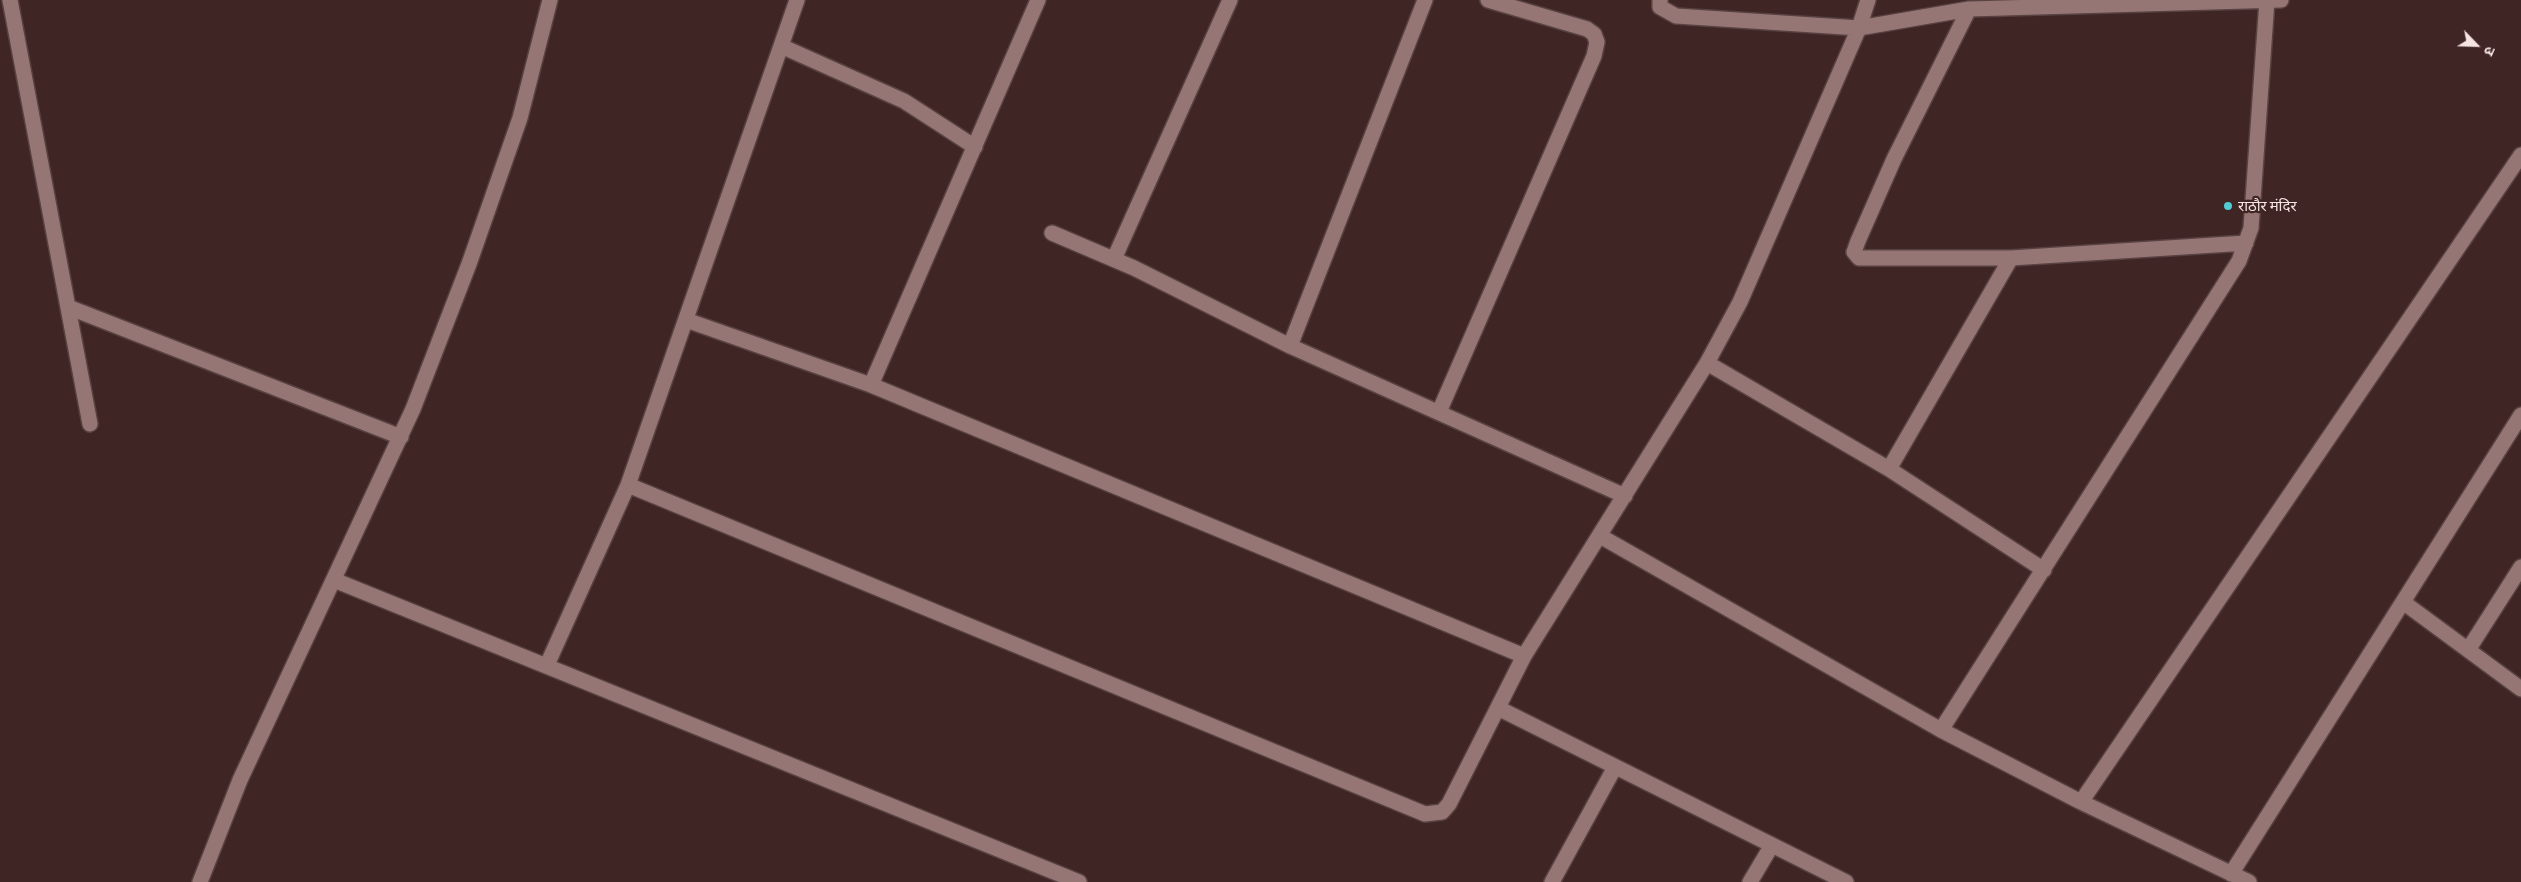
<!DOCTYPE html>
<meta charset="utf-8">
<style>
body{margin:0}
#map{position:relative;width:2521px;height:882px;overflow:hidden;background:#402525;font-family:Commissioner,"Noto Sans Devanagari",sans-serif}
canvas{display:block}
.north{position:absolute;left:2451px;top:20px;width:50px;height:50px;-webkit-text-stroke:4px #402525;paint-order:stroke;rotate:114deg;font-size:14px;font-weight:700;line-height:20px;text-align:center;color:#f6e4e3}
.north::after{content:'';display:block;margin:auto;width:18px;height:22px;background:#f6e4e3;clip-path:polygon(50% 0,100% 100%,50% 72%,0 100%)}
</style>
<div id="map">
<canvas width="2521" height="882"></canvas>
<div class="north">उ</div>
</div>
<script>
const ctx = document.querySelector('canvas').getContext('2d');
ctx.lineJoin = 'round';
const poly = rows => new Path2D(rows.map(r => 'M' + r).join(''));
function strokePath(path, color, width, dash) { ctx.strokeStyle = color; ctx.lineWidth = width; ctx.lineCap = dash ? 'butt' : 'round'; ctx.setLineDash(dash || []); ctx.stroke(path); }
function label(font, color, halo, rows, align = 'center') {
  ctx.font = font + ' Commissioner,"Noto Sans Devanagari",sans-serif'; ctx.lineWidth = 4.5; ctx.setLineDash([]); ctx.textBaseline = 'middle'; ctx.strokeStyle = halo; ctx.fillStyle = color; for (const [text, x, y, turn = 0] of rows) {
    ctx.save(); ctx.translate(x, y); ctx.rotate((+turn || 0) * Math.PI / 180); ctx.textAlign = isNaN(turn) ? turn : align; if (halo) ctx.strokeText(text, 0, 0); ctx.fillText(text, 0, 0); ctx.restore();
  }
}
const minor = poly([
 [10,0,90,424],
 [1660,0,1660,7,1676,16,1859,28,1969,9,2281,0],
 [1969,9,1894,159,1858,241,1854,252,1859,258,2011,258,2246,243],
 [781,46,904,101,975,147],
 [1052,233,1134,268,1290,346,1625,496],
 [1114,259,1230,0],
 [68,307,401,437],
 [686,320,871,385,1524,656],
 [1290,346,1425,0],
 [1707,363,1889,469,2044,570],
 [871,385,1038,0],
 [1439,412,1594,56,1597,42,1594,34,1587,29,1488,0],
 [1889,469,2011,258],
 [628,485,1425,814,1442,812,1449,804,1524,656,1707,363,1740,302,1859,28,1868,0],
 [1600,536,1941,730,2081,802,2249,882],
 [334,580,1079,882],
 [2403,602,2521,689],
 [2468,650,2521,567],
 [547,665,628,485,797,0],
 [1498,708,1846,882],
 [1941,730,2239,261,2251,228,2267,0],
 [2081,802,2521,155],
 [2231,874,2521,415],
 [200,882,240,780,413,409,469,264,520,118,550,0],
 [1552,882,1615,767],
 [1750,882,1772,845]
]);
strokePath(minor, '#574141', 18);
strokePath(minor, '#957675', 15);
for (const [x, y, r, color] of [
 [2228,206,5,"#51ccd3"]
]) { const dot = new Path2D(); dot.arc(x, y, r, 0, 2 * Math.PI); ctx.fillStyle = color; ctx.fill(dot); strokePath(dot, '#402525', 2); }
label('15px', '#f6e4e3', '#402525', [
 ["राठौर मंदिर",2238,206]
], 'left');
</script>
